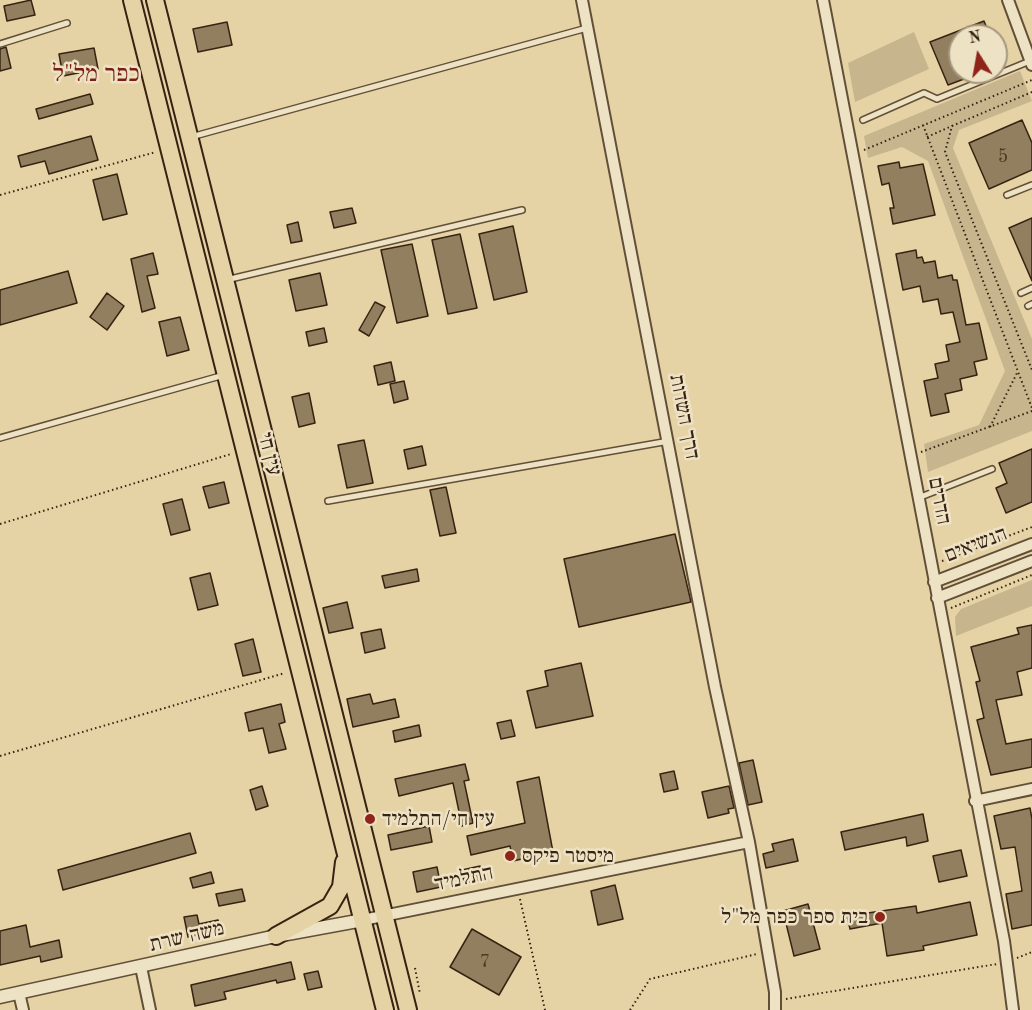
<!DOCTYPE html>
<meta charset="utf-8">
<style>
body{margin:0}
#map{position:relative;width:1032px;height:1010px;overflow:hidden;background:#e5d3a6;font-family:"Old Standard TT",serif}
canvas{display:block}
.north{position:absolute;left:948px;top:24px;width:60px;height:60px;box-sizing:border-box;background:#eee2c5;border:2px solid #a5967d;border-radius:50%;rotate:349deg;font-size:16px;font-weight:700;line-height:24px;text-align:center;color:#372312}
.north::after{content:'';display:block;margin:auto;width:21px;height:27px;background:#8f2418;clip-path:polygon(50% 0,100% 100%,50% 72%,0 100%)}
</style>
<div id="map">
<canvas width="1032" height="1010"></canvas>
<div class="north">N</div>
</div>
<script>
const ctx = document.querySelector('canvas').getContext('2d');
ctx.lineJoin = 'round';
function fill(path, color) { ctx.fillStyle = color; ctx.fill(path, 'evenodd'); }
const poly = rows => new Path2D(rows.map(r => 'M' + r).join(''));
function strokePath(path, color, width, dash) { ctx.strokeStyle = color; ctx.lineWidth = width; ctx.lineCap = dash ? 'butt' : 'round'; ctx.setLineDash(dash || []); ctx.stroke(path); }
function label(font, color, halo, rows, align = 'center') {
  ctx.font = font + ' "Old Standard TT","Frank Ruhl Libre",serif'; ctx.lineWidth = 5; ctx.setLineDash([]); ctx.textBaseline = 'middle'; ctx.strokeStyle = halo; ctx.fillStyle = color; for (const [text, x, y, turn = 0] of rows) {
    ctx.save(); ctx.translate(x, y); ctx.rotate((+turn || 0) * Math.PI / 180); ctx.textAlign = isNaN(turn) ? turn : align; if (halo) ctx.strokeText(text, 0, 0); ctx.fillText(text, 0, 0); ctx.restore();
  }
}
fill(poly([
 [914,32,929,69,855,102,848,63],
 [1020,71,1032,101,959,130,953,148,1032,339,1032,431,928,472,924,444,979,425,1005,371,928,161,902,147,868,158,864,136],
 [1032,580,1032,606,956,636,955,617,961,609]
]), '#c7b58d');
const building = poly([
 [31,0,35,15,7,21,4,6,31,0],
 [984,21,990,36,960,36,960,72,980,73,948,85,930,42,984,21],
 [227,22,232,45,198,52,193,29,227,22],
 [6,47,11,68,0,71,0,49,6,47],
 [94,48,98,69,63,76,59,54,94,48],
 [90,94,93,104,39,119,36,109,90,94],
 [1022,120,1032,143,1032,170,989,189,969,143,1022,120],
 [91,136,98,160,49,174,45,161,21,167,18,156,91,136],
 [899,162,900,168,923,164,935,215,893,224,890,208,894,208,889,183,882,185,878,166,899,162],
 [117,174,127,214,103,220,93,180,117,174],
 [352,208,356,223,334,228,330,212,352,208],
 [1032,218,1032,281,1009,228,1032,218],
 [298,222,302,241,291,243,287,225,298,222],
 [513,226,527,292,494,300,479,234,513,226],
 [460,234,477,308,448,314,432,240,460,234],
 [412,244,428,316,397,323,381,250,412,244],
 [916,250,917,258,922,257,924,263,935,261,938,278,952,275,953,280,957,280,966,325,979,323,987,359,974,362,977,375,960,379,962,390,945,394,949,412,931,416,924,381,938,378,935,364,949,361,946,345,960,342,953,312,941,314,938,299,923,302,920,286,903,290,896,254,916,250],
 [153,253,158,274,147,276,155,308,142,312,131,259,153,253],
 [68,271,77,303,0,325,0,290,68,271],
 [320,273,327,305,296,311,289,280,320,273],
 [107,293,124,306,107,330,90,317,107,293],
 [375,302,385,307,369,336,359,330,375,302],
 [180,317,189,350,167,356,159,322,180,317],
 [324,328,327,342,309,346,306,332,324,328],
 [391,362,395,381,378,385,374,366,391,362],
 [404,381,408,399,394,403,390,384,404,381],
 [309,393,315,423,299,427,292,397,309,393],
 [364,440,373,483,347,488,338,445,364,440],
 [422,446,426,465,408,469,404,450,422,446],
 [1032,449,1032,502,1006,513,996,488,1007,483,999,463,1032,449],
 [224,482,229,503,209,508,203,487,224,482],
 [446,487,456,533,440,536,430,490,446,487],
 [182,499,190,530,171,535,163,504,182,499],
 [675,534,691,602,579,627,564,559,675,534],
 [417,569,419,581,385,588,382,576,417,569],
 [210,573,218,605,198,610,190,578,210,573],
 [347,602,353,628,329,633,323,608,347,602],
 [1032,625,1032,668,1017,672,1022,695,996,700,1006,744,1032,739,1032,767,991,775,977,720,984,718,976,682,980,681,971,647,1019,634,1017,628,1032,625],
 [381,629,385,648,365,653,361,633,381,629],
 [253,639,261,672,243,676,235,644,253,639],
 [581,663,593,716,536,728,527,691,548,686,545,671,581,663],
 [370,694,373,704,395,699,399,717,353,727,347,699,370,694],
 [281,704,285,722,279,724,286,749,269,753,263,728,249,731,245,713,281,704],
 [511,720,515,736,501,739,497,723,511,720],
 [419,725,421,736,395,742,393,731,419,725],
 [753,760,762,802,748,805,739,763,753,760],
 [465,764,469,780,464,781,473,823,462,826,453,783,399,796,395,779,465,764],
 [674,771,678,789,664,792,660,774,674,771],
 [539,777,553,852,513,861,510,846,471,855,467,836,525,823,517,782,539,777],
 [262,786,268,806,256,810,250,790,262,786],
 [729,786,734,808,728,809,729,813,708,818,702,792,729,786],
 [1030,808,1032,819,1032,925,1012,929,1006,894,1022,891,1015,847,1001,849,994,816,1030,808],
 [923,814,928,841,907,846,906,837,845,850,841,832,923,814],
 [429,826,432,842,391,850,388,835,429,826],
 [190,833,196,853,63,890,58,870,190,833],
 [793,839,798,861,766,868,763,854,774,851,772,844,793,839],
 [961,850,967,876,939,882,933,856,961,850],
 [480,866,483,879,464,883,462,870,480,866],
 [437,867,441,887,417,892,413,872,437,867],
 [211,872,214,883,193,888,190,878,211,872],
 [615,885,623,919,598,925,591,891,615,885],
 [242,889,245,901,219,906,216,894,242,889],
 [970,902,977,935,923,946,924,950,887,956,882,923,850,929,847,916,916,906,917,913,970,902],
 [808,904,820,949,794,956,783,911,808,904],
 [197,915,199,924,218,920,220,930,188,937,184,917,197,915],
 [26,925,30,947,59,940,62,957,41,962,40,956,0,965,0,931,26,925],
 [472,929,521,957,499,995,450,967,472,929],
 [291,962,295,979,277,983,276,980,224,992,226,999,195,1006,191,985,291,962],
 [318,971,322,987,308,990,304,974,318,971]
]);
fill(building, '#917f5f');
strokePath(building, '#372312', 1.5);
const service = poly([
 [0,44,67,23],
 [863,120,924,93,937,99,1030,61],
 [191,137,587,28],
 [1007,195,1032,185],
 [226,280,522,210],
 [1021,293,1032,288],
 [1028,306,1032,304],
 [0,438,224,375],
 [918,498,992,469],
 [328,501,669,441]
]);
const minor = poly([
 [582,0,715,687,749,842,775,992,775,1010],
 [823,0,1004,941,1013,1010],
 [1008,0,1032,65],
 [934,582,1032,544],
 [937,598,1032,561],
 [975,801,1032,789],
 [363,920,749,842],
 [141,967,150,1010],
 [19,993,23,1010]
]);
const tertiary = poly([
 [0,997,276,936,363,920]
]);
const primary = poly([
 [132,0,385,1010],
 [155,0,408,1010],
 [276,936,330,906,341,887,344,862]
]);
strokePath(service, '#624f37', 8);
strokePath(minor, '#624f37', 14);
strokePath(tertiary, '#624f37', 15);
strokePath(primary, '#372312', 20);
strokePath(poly([
 [1032,92,952,126,945,152,1032,370],
 [923,125,1032,408],
 [927,137,952,126],
 [864,150,1032,80],
 [0,195,156,152],
 [990,427,1018,371],
 [921,452,1032,411],
 [0,524,231,454],
 [942,561,1032,527],
 [951,608,1032,575],
 [0,756,285,673],
 [520,899,545,1010],
 [1017,958,1032,952],
 [415,968,420,994],
 [786,999,997,964],
 [630,1010,650,979,757,954]
]), '#372312', 2, [1.5, 3]);
strokePath(service, '#eee2c5', 5);
strokePath(minor, '#eee2c5', 10);
strokePath(tertiary, '#eee2c5', 12);
strokePath(primary, '#e5d3a6', 16);
for (const [x, y, r, color] of [
 [370,819,6,"#8f2418"],
 [510,856,6,"#8f2418"],
 [880,917,6,"#8f2418"]
]) { const dot = new Path2D(); dot.arc(x, y, r, 0, 2 * Math.PI); ctx.fillStyle = color; ctx.fill(dot); strokePath(dot, '#eee2c5', 2); }
label('18px', '#4e3a25', null, [
 ["5",1003,157],
 ["7",485,962]
]);
label('21px', '#372312', '#eee2c5', [
 ["דרך השדות",684,417,79],
 ["עין חי",269,454,76],
 ["הדרים",939,501,79],
 ["הנשיאים",976,545,-21],
 ["התלמיד",464,879,-12],
 ["משה שרת",187,937,-13]
]);
label('21px', '#372312', '#eee2c5', [
 ["עין חי/התלמיד",382,819],
 ["מיסטר פיקס",522,856],
 ["בית ספר כפר מל\"ל",868,917,"right"]
], 'left');
label('24px', '#7a1f14', '#eee2c5', [
 ["כפר מל\"ל",96,75]
]);
</script>
